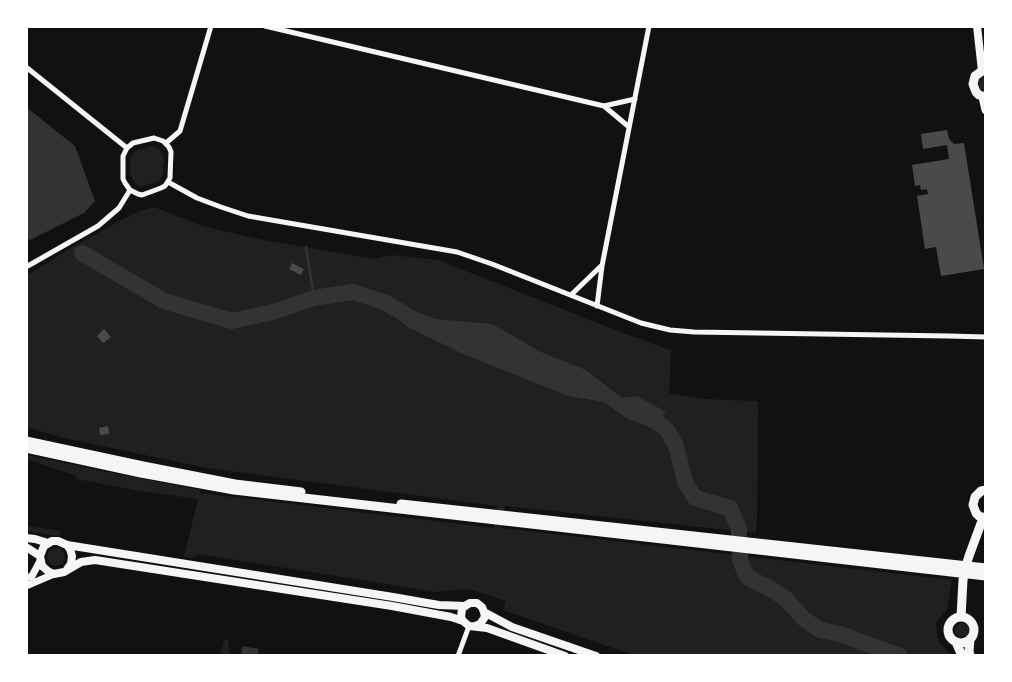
<!DOCTYPE html>
<style>
body{margin:0}
#map{position:relative;width:1012px;height:682px;overflow:hidden;background:#111;font-family:Roboto,sans-serif}
canvas{display:block}
.frame{position:absolute;inset:0;border:28px solid #fff;pointer-events:none}
</style>
<div id="map">
<canvas width="1012" height="682"></canvas>
<div class="frame"></div>
</div>
<script>
const ctx = document.querySelector('canvas').getContext('2d');
ctx.lineJoin = 'round';
function fill(path, color) { ctx.fillStyle = color; ctx.fill(path, 'evenodd'); }
const poly = rows => new Path2D(rows.map(r => 'M' + r).join(''));
function strokePath(path, color, width, dash) { ctx.strokeStyle = color; ctx.lineWidth = width; ctx.lineCap = dash ? 'butt' : 'round'; ctx.setLineDash(dash || []); ctx.stroke(path); }
fill(poly([
 [986,76,986,92,984,92,978,87,977,82,980,78],
 [152,146,158,148,164,156,163,174,160,180,157,182,143,186,140,186,135,183,130,175,131,156,137,150],
 [154,207,202,226,253,238,375,259,391,255,438,260,623,333,671,350,669,393,703,399,758,401,757,520,756,533,505,506,502,528,952,580,947,609,936,623,937,636,940,643,952,656,636,656,503,610,506,601,469,589,436,592,198,554,192,558,184,557,198,499,139,491,77,479,77,476,26,459,26,455,102,471,200,490,200,493,494,528,497,506,206,468,60,437,26,427,26,276,72,247,137,212],
 [26,526,61,531,59,536,26,531],
 '47 557a9 9 0 1 1 18 0a9 9 0 1 1-18 0Z',
 '955 630a7 7 0 1 1 14 0a7 7 0 1 1-14 0Z',
 [224,640,229,640,228,647,230,647,229,656,221,656]
]), '#202020');
fill(poly([
 [26,107,75,146,95,201,84,213,30,240,26,238],
 [384,302,398,304,435,319,492,324,543,353,586,370,622,398,637,396,666,412,652,427,628,419,604,402,568,396,463,354,408,327,385,309],
 [242,646,259,649,257,656,241,656]
]), '#333');
strokePath(poly([
 [306,247,314,298]
]), '#333', 2.5);
strokePath(poly([
 [82,253,164,301,232,321,273,312,314,298,353,292,384,302,403,313],
 [638,413,657,422,667,430,676,446,686,484,695,498,730,508,739,529,739,535],
 [740,554,740,560,747,577,771,589,786,599,804,619,820,630,840,634,900,656]
]), '#333', 16);
fill(poly([
 [947,130,949,139,954,144,964,143,984,269,941,276,936,247,925,249,917,196,928,194,927,189,921,190,920,185,915,186,912,165,949,159,947,145,923,149,921,134],
 [292,263,304,269,301,275,289,269],
 [104,329,111,337,103,343,97,336],
 [108,426,109,434,100,435,99,428]
]), '#4a4a4a');
strokePath(poly([
 [265,26,604,106,635,99],
 [26,67,127,148],
 [604,106,629,127],
 [154,138,163,141,169,147,171,152,170,178,165,186,161,188,142,195,138,194,130,190,125,183,123,179,123,156,127,148,133,143,154,138],
 [166,143,180,131,211,26],
 [168,182,197,198,221,207,248,216,457,252,492,264,641,323,670,330,694,332,949,336,986,337],
 [26,267,98,226,119,208,130,190],
 [571,295,601,266],
 [597,306,602,266,649,26],
 [458,656,469,626]
]), '#f5f5f5', 5);
strokePath(poly([
 [26,578,32,576,40,561],
 [26,586,54,574]
]), '#f5f5f5', 7);
strokePath(poly([
 [977,26,982,71],
 [26,538,35,539,48,543],
 [67,545,393,597,427,603,439,605,465,606],
 [26,547,40,556],
 [68,568,71,564,72,556,70,549,67,545,58,541,52,541,44,546,40,556,42,566,49,572,54,574,64,572,81,562,95,560,392,606,451,617,463,621,469,626,487,628,565,656],
 [484,612,512,627,596,656],
 [463,621,461,617,462,609,465,606,470,603,477,603,482,607,484,612,485,617,480,624,475,626]
]), '#f5f5f5', 8);
strokePath(poly([
 [986,71,982,71,975,76,973,84,976,92,979,95,986,97],
 [983,97,986,110],
 [986,490,981,491,975,497,973,505,976,513,979,516,986,518],
 [961,617,963,580,965,569,969,556,983,518],
 '948 630a13 13 0 1 1 26 0a13 13 0 1 1-26 0Z',
 [970,639,969,651,970,656],
 [956,642,962,656]
]), '#f5f5f5', 9);
strokePath(poly([
 [26,441,143,466,235,484,301,492],
 [26,448,141,473,234,490,986,576],
 [401,504,986,568]
]), '#f5f5f5', 9);
</script>
